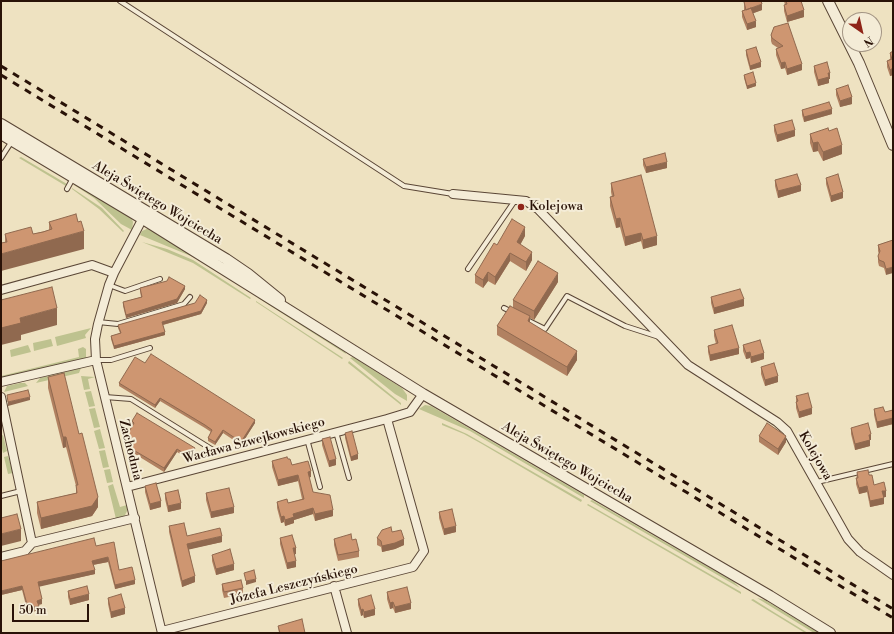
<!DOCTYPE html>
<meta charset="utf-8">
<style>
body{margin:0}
#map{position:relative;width:894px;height:634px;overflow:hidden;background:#eee2c1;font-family:"Libre Bodoni",serif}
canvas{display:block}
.frame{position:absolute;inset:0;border:2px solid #291207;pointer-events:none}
.north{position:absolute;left:842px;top:12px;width:40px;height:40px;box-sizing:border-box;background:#f4ecd7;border:1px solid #a39584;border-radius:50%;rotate:146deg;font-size:11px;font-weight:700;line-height:16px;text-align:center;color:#291207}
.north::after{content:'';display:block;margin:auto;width:14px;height:18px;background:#8f2418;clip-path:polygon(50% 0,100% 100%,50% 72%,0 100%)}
.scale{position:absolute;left:12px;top:604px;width:77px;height:18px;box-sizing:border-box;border:2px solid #291207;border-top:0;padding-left:5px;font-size:12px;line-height:14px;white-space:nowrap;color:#291207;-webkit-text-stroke:3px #f4ecd7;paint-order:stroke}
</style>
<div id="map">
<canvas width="894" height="634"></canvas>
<div class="frame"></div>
<div class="north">N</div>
<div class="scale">50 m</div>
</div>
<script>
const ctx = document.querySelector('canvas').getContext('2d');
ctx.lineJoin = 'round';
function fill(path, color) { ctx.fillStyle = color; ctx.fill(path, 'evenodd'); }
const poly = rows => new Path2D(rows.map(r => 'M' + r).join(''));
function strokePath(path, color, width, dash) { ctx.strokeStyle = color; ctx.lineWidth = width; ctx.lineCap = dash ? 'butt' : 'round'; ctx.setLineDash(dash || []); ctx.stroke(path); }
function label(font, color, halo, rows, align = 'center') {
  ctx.font = font + ' "Libre Bodoni",serif'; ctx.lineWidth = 4; ctx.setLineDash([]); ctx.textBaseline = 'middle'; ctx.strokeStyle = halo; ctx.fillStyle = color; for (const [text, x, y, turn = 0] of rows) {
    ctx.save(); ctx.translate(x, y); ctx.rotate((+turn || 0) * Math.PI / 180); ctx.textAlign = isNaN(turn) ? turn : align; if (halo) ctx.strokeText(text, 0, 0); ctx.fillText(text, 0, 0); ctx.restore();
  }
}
fill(poly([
 [21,157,67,184,66,186,19,158],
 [77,183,130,215,133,222,132,230,121,224,94,198,74,185],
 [72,188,102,208,124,231,123,232,99,209,72,189],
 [149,228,252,292,253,294,198,259,140,235,142,231],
 [142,242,167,249,193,260,251,298,250,299,193,263],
 [261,297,345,352,346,354,258,298],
 [256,301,343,358,342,359,256,302],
 [91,328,85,335,86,338,57,346,55,337],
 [51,339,53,346,34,351,33,343],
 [28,345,31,352,11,357,10,350],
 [83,347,86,349,86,358,1,378,1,376,79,357,78,349],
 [353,357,402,388,407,395,407,401,395,394,350,358],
 [349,361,401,403,401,405,348,363],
 [81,368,79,373,36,383,40,378],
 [81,376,95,377,88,379,90,389,84,390],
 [20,383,25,383,28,386,4,392,7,386],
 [91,391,95,406,89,407,85,392],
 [425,405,431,406,584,495,584,498,470,431,419,409],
 [95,408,100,427,94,428,89,409],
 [442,423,467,434,582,500,581,502,482,444,464,434,442,425],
 [100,429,105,448,99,449,94,431],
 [3,435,7,451,3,453,1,444,1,436],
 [105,450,109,467,103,468,99,451],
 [8,456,13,473,8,474,4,457],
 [110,469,113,482,107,483,104,470],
 [113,484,120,507,127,505,128,509,124,517,116,519,108,486],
 [592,500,734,582,740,588,590,501],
 [588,504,741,592,741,594,587,505],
 [757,598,765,600,819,633,814,633],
 [753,599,772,611,808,633,805,633,751,600]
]), '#bec28f');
const service = poly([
 [120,1,404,186,453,194],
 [1,158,12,141],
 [67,189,73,178],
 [468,269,516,199],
 [109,285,125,291,160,279],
 [504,308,512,312],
 [527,320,545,329,567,296,625,326,659,337],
 [98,322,118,324,184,304,190,297],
 [96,360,111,360,150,348],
 [105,397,131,399,213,450],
 [336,432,349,478],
 [307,439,320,487],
 [817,482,893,464],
 [1,496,21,491]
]);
const minor = poly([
 [453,194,526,201,538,209,688,365,777,422,787,431,848,539,860,552,893,575],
 [145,214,114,273,109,285,98,324,95,339,96,360,162,633],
 [1,290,92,265,114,273],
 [1,382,96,360],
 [1,397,32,543],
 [387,419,410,412,423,394],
 [127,487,387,419,424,551,413,567,162,631],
 [1,557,25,551,32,543,135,518],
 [334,586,347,633]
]);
const tertiary = poly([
 [828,1,859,63,893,145],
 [1,124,226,259,248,274,280,300],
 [1,134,143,219,423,394,770,596,830,633]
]);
strokePath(service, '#5a4636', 6);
strokePath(minor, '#5a4636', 10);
strokePath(tertiary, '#5a4636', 12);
strokePath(service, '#f4ecd7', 4);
strokePath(minor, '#f4ecd7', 8);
strokePath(tertiary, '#f4ecd7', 10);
strokePath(poly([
 [1,66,893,609],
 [1,75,893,618]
]), '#291207', 3, [7, 7]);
fill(poly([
 [784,1,801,1,804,17,787,22,784,11,784,5,785,5],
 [744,2,762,10,753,13,756,27,747,30,742,17,742,11,744,10],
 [774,27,802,70,787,75,785,68,781,69,776,55,776,49,778,48,772,44,771,41,771,35],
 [746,50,761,67,750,70,746,55],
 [893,51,893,75,890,76,887,67,887,61,890,59,890,53],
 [814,66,830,79,829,79,829,83,818,86,814,72],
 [744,75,756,86,747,89,744,78],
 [836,89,852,104,840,107,836,95],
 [802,110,832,114,804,122,802,115],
 [774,125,795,136,777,142,774,131],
 [829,131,842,154,823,161,818,151,813,152,810,143,810,134],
 [643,159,667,168,646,173,643,165],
 [826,178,843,198,831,202,826,184],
 [775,180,801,191,778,198,775,186],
 [611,183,657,245,643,249,641,241,625,246,620,227,616,228,610,206,610,197,612,197,611,192],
 [49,222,84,249,5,242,5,234,33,234,49,230],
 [525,236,520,244,532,260,526,271,510,261,495,285,488,281,483,288,475,283,475,275,497,245],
 [893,240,886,275,884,268,879,266,878,262,878,256,879,254,878,251,878,245],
 [558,282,534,320,530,318,530,322,577,360,567,376,497,335,497,326,513,308,513,300],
 [140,288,185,289,177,303,126,318,123,306,123,302,141,297,140,291],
 [711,297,744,306,714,314,711,303],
 [207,303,201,314,163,325,165,335,114,349,111,339,111,336,120,333,118,328,118,325],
 [714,330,739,354,710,361,708,352,708,346,716,344,714,336],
 [743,345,764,359,751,363,750,358,746,359,743,351],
 [145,363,255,423,241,445,223,433,215,445,208,441,208,438,211,432,205,428,160,401,155,408,119,386,119,383],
 [761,367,778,382,765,386,761,374],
 [48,377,79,434,98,507,92,516,41,529,37,513,37,502,76,493,76,486,66,447,63,448,48,388],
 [796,396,812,414,799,418,796,408],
 [874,409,885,412,893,410,893,424,877,428,874,415],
 [132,421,195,451,190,460,177,452,164,472,130,451,130,448,133,442,127,438,127,435,133,425,132,424],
 [851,428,871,440,870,440,870,446,855,450,851,434],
 [345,433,358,459,351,461,345,438],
 [759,436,786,442,778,455,759,442],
 [322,439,336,465,329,467,322,445],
 [288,459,292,465,311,477,309,477,313,492,333,516,315,521,313,514,294,520,294,523,285,526,284,522,281,523,277,508,277,502,288,503,302,499,298,481,278,486,272,467,272,461],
 [857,472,869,475,874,485,886,497,884,497,884,504,870,507,867,492,859,494,856,484],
 [145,486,161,507,150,510,145,492],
 [165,493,181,509,168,512,165,499],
 [206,493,234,513,211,518,206,500],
 [439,512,456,532,444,535,439,518],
 [169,526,187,536,222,542,189,549,195,582,182,587,169,532],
 [392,532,404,545,395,549,382,552,381,547,377,545,377,538],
 [280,538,296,554,294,554,296,567,287,569,280,544],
 [334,539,352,540,359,551,359,557,338,561,334,545],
 [96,546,119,570,135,584,115,589,108,562,93,565,95,574,39,586,42,604,38,605,39,610,28,613,22,590,1,595],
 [212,555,234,570,216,575,212,561],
 [222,584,243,588,243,594,224,598,222,590],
 [68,591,89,600,70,605,68,597],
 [387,592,411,609,395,613,393,608,390,609,387,599],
 [108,598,125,614,111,618,108,604],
 [358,599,375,615,364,618,363,615,361,616,358,605],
 [278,626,305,633,279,633]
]), '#b18161');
fill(poly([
 [762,4,762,10,746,16,746,10],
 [804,10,804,17,787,22,787,16],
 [756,21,756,27,747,30,747,24],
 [761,62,761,67,750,70,750,66],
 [785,62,785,68,781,69,781,63],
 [802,64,802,70,787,75,787,69],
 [893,68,893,75,890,76,890,70],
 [828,73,830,73,830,79,829,79,829,83,818,86,818,80],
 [756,83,756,86,747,89,747,86],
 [852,97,852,104,840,107,840,101],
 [832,109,832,114,804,122,804,117],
 [795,130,795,136,777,142,777,135],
 [818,142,818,151,813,152,813,143],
 [842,145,842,154,823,161,823,152],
 [667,162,667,168,646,173,646,167],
 [801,185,801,191,778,198,778,191],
 [843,192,843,198,831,202,831,196],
 [620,218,620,227,616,228,616,219],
 [525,227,525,236,517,251,517,242],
 [84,231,84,249,1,271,1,254],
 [641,233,641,241,625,246,625,237],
 [657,236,657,245,643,249,643,240],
 [532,252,532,260,526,271,526,262],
 [510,253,510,261,495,285,495,277],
 [893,267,893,273,886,275,886,269],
 [488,272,488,281,483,288,483,280],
 [558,273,558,282,534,320,534,311],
 [185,286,185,289,177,303,126,318,126,315],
 [744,299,744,306,714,314,714,308],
 [207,300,207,303,201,314,162,325,162,322],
 [57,308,57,325,21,335,21,340,1,345,1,328,20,318],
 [530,316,530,326,528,321],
 [165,332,165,335,114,349,114,346],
 [739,348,739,354,710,361,710,355],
 [577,351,577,360,567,376,567,367],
 [750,352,750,358,746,359,746,353],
 [764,353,764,359,751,363,751,357],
 [778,376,778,382,765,386,765,380],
 [30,397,30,400,8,406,8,402],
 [160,398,160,401,155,408,155,405],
 [812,408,812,414,799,418,799,412],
 [893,418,893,424,877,428,877,422],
 [255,420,255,423,241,445,241,442],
 [223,430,223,433,215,445,215,442],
 [871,434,871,440,870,440,870,446,855,450,855,444,869,435],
 [786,436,786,442,778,455,778,449],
 [63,437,66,437,66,447,63,448],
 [195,448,195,451,190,460,190,457],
 [177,449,177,452,164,472,164,468],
 [358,454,358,459,351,461,351,457],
 [336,459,336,465,329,467,329,461],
 [311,471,311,477,308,478,308,472],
 [298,475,298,481,278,486,278,480],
 [867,486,867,492,859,494,859,488],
 [882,491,886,491,886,497,882,497],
 [98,497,98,507,92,516,41,529,41,518],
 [884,498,884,504,870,507,870,501],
 [161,501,161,507,150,510,150,504],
 [181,503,181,509,168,512,168,506],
 [234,507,234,513,211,518,211,512],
 [313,508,313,514,294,520,294,523,285,526,285,520,293,514],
 [333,510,333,516,315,521,315,514],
 [284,516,284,522,281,523,281,517],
 [456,526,456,532,444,535,444,529],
 [21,529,21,541,1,546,1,534],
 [222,536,222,542,187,550,187,544],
 [404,539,404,545,395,549,382,552,382,546],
 [293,548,296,548,296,554,293,555],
 [108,557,108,562,92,565,92,561],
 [296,561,296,567,287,569,287,563],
 [234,564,234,570,216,575,216,569],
 [95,570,95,574,38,587,38,582],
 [195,576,195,582,182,587,182,581],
 [256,579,256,582,246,585,246,581],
 [135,580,135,584,115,589,115,585],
 [22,586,22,590,1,595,1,591],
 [89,594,89,600,70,605,70,599],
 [42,599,42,604,37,605,37,601],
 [393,602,393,608,390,609,390,603],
 [411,603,411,609,395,613,395,607],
 [39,606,39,610,28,613,28,608],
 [125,608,125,614,111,618,111,612],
 [363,609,363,615,361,616,361,610],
 [375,609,375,615,364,618,364,612]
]), '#90694f');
const building = poly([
 [747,1,761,1,762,4,746,10,744,2,747,1],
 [786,1,801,1,804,10,787,16,784,5,787,4,786,1],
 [751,8,756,21,747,24,742,11,751,8],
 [788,23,802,64,787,69,785,62,781,63,776,49,783,46,772,38,771,35,774,27,788,23],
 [756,47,761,62,750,66,746,50,756,47],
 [893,51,893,68,890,70,887,61,892,59,890,53,893,51],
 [827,62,830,73,828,73,829,77,818,80,814,66,827,62],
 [753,72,756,83,747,86,744,75,753,72],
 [848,85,852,97,840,101,836,89,848,85],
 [829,102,832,109,804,117,802,110,829,102],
 [792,120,795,130,777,135,774,125,792,120],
 [828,128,829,131,837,128,842,145,823,152,818,142,813,143,810,134,828,128],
 [665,153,667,162,646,167,643,159,665,153],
 [797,174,801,185,778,191,775,180,797,174],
 [838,174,843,192,831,196,826,178,838,174],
 [641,175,657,236,643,240,641,233,625,237,620,218,616,219,610,197,614,196,611,183,641,175],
 [76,214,78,222,81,221,84,231,1,254,1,243,7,242,5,234,31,227,33,234,43,232,52,229,49,222,76,214],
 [512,219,525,227,517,242,532,252,526,262,510,253,495,277,488,272,483,280,475,275,494,243,497,245,512,219],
 [893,240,893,267,886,269,884,262,879,260,878,256,880,251,878,245,893,240],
 [538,261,558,273,534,311,513,300,538,261],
 [169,277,185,286,177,299,126,315,123,302,142,297,140,288,167,281,169,277],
 [52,287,57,308,20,318,21,323,1,328,1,300,52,287],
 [740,289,744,299,714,308,711,297,740,289],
 [200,295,207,300,201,311,162,322,165,332,114,346,111,336,121,333,118,325,195,303,200,295],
 [510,306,530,316,528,321,577,351,567,367,497,326,510,306],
 [732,325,739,348,710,355,708,346,718,343,714,330,732,325],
 [760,340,764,353,751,357,750,352,746,353,743,345,760,340],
 [151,354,255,420,241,442,223,430,215,442,208,438,212,430,205,425,160,398,155,405,119,383,135,357,145,363,151,354],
 [774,363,778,376,765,380,761,367,774,363],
 [64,373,79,434,82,433,98,497,92,506,41,518,37,502,77,493,76,485,78,485,66,437,63,437,48,377,64,373],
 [28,390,30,397,8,402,7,395,28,390],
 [808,393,812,408,799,412,796,402,798,401,796,396,808,393],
 [883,407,885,412,893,410,893,418,877,422,874,409,883,407],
 [137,413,195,448,190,457,177,449,164,468,130,448,135,440,127,435,134,423,132,421,137,413],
 [767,423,786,436,778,449,759,436,767,423],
 [868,423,871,434,869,435,870,440,855,444,851,428,868,423],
 [352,431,358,454,351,457,345,433,352,431],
 [330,437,336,459,329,461,322,439,330,437],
 [287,457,288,459,290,459,292,465,308,461,311,471,308,472,313,492,330,495,333,510,315,514,313,508,293,514,294,517,285,520,284,516,281,517,277,502,287,499,288,503,304,499,298,475,278,480,272,461,287,457],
 [868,470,869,475,872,475,874,485,884,482,886,491,882,491,884,498,870,501,867,486,859,488,856,478,858,478,857,472,868,470],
 [156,483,161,501,150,504,145,486,156,483],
 [229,488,234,507,211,512,206,493,229,488],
 [178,490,181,503,168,506,165,493,178,490],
 [452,509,456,526,444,529,439,512,452,509],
 [17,514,21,529,1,534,1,518,17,514],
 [184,523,187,536,220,528,222,536,187,544,195,576,182,581,169,526,184,523],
 [391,527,392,532,401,530,404,539,395,543,382,546,381,541,377,538,382,530,391,527],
 [351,534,352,540,356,539,359,551,338,555,334,539,351,534],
 [292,535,296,548,293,548,296,561,287,563,280,538,292,535],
 [94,538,96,546,114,542,119,570,132,567,135,580,115,585,108,557,92,561,95,570,38,582,42,599,37,601,39,606,28,608,22,586,1,591,1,561,94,538],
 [230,549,234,564,216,569,212,555,230,549],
 [254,570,256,579,246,581,244,573,254,570],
 [241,580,243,588,224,592,222,584,241,580],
 [87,586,89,594,70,599,68,591,87,586],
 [407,587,411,603,395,607,393,602,390,603,387,592,407,587],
 [121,594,125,608,111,612,108,598,121,594],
 [371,595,375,609,364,612,363,609,361,610,358,599,371,595],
 [302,619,305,633,280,633,278,626,302,619]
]);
fill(building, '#ce9671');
strokePath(building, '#90694f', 1);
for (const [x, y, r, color] of [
 [521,207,4,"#8f2418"]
]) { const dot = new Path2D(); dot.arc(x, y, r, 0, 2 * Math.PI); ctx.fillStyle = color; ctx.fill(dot); strokePath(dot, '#f4ecd7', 1.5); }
label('13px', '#291207', '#f4ecd7', [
 ["Aleja Świętego Wojciecha",157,203,31],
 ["Wacława Szwejkowskiego",254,441,-15],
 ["Zachodnia",130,450,76],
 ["Kolejowa",815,456,60],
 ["Aleja Świętego Wojciecha",567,463,30],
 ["Józefa Leszczyńskiego",294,585,-14]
]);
label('13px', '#291207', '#f4ecd7', [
 ["Kolejowa",529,207]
], 'left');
</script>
